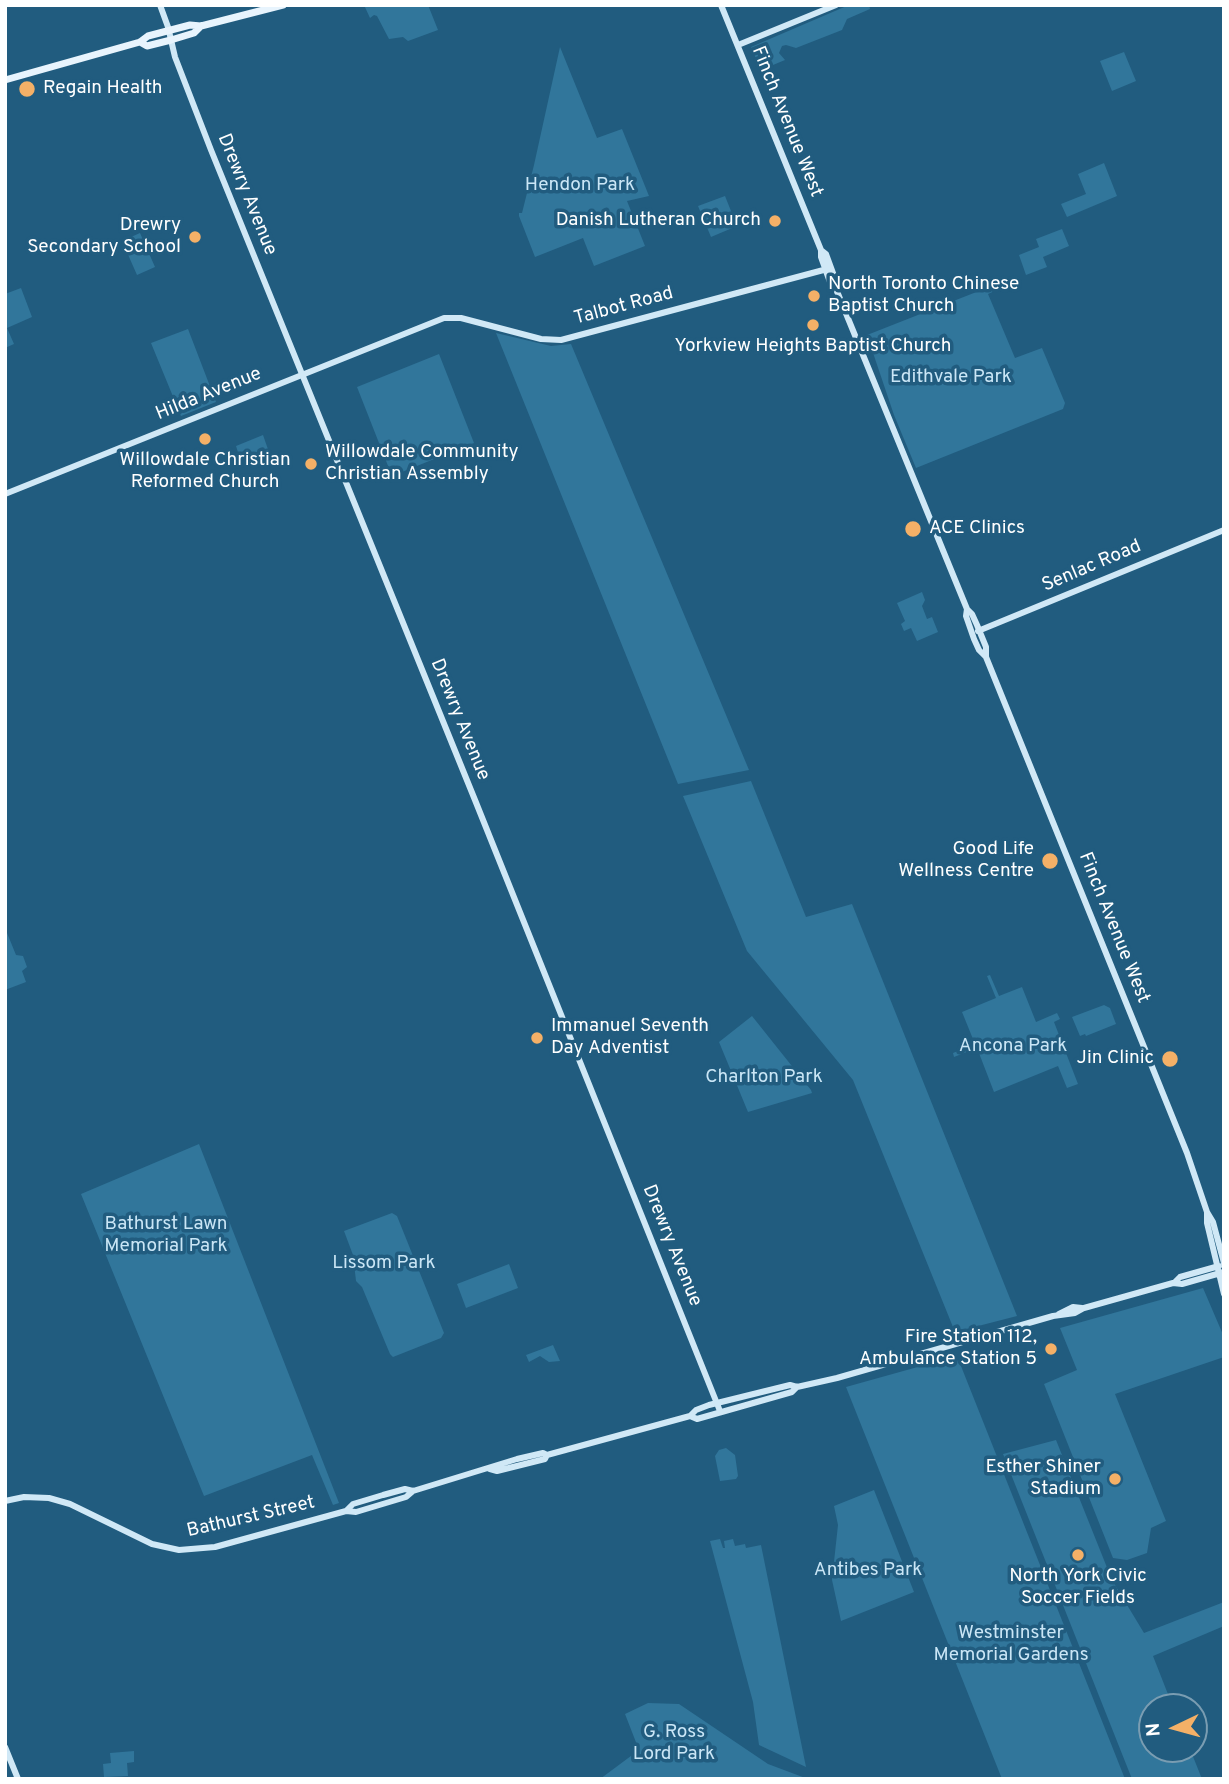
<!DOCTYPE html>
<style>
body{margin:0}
#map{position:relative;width:1229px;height:1784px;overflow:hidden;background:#215c7f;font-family:Overpass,sans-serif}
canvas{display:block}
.frame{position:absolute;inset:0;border:7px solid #fff;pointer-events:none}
.north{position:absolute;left:1138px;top:1693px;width:70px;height:70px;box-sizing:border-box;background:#215c7f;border:2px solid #7a9db2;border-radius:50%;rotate:265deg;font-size:19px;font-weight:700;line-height:28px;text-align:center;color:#fff}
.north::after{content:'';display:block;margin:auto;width:24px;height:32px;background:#f4b067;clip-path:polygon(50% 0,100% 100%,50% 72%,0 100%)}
</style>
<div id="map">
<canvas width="1229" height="1784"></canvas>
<div class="frame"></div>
<div class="north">N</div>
</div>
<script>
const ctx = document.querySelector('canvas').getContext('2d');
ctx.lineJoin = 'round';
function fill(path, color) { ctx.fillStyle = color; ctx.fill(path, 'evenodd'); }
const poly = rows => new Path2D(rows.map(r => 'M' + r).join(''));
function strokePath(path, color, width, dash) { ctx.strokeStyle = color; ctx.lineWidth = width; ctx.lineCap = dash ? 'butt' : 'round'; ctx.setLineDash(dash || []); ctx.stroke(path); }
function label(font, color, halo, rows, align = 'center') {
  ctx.font = font + ' Overpass,sans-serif'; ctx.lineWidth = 7; ctx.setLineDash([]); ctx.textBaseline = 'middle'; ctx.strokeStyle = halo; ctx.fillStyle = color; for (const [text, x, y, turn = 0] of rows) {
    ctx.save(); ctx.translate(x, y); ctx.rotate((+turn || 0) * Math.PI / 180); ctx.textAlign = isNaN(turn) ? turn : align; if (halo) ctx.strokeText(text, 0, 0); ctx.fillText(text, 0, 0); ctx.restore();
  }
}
fill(poly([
 [364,5,428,5,438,30,408,41,403,37,389,39,377,16,374,15,370,18],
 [849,5,869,5,870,9,847,19,842,30,796,48,786,45,782,46,779,53,785,60,761,70,751,47],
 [560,47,597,138,622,129,649,196,627,201,645,246,594,266,583,238,535,257,519,216,519,213,522,213,534,165],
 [1124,52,1136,81,1112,91,1100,61],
 [1104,163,1117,196,1067,217,1061,204,1086,194,1078,174],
 [725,196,737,226,711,237,698,206],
 [1062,229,1069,246,1043,257,1047,267,1026,275,1019,255,1039,247,1036,239],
 [140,233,155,267,137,275,122,241],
 [1012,278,1014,282,988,294,1015,358,1042,348,1065,403,1063,409,916,468,894,415,867,335],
 [21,288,32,317,7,328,14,344,5,348,5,294],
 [188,329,216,402,181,416,151,343],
 [496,333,551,346,571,344,749,770,678,784],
 [439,354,474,443,392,476,357,387],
 [263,435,270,455,242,465,236,446],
 [922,592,925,600,922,606,927,619,932,617,938,632,917,641,911,628,904,631,901,624,905,621,897,603],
 [751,781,806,917,852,904,1017,1316,955,1332,853,1080,747,951,683,796],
 [5,928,16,955,23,956,27,967,22,971,26,982,5,990],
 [990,975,999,996,1022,987,1036,1022,1057,1013,1060,1019,1054,1022,1078,1084,1067,1088,1058,1066,994,1092,977,1048,954,1057,953,1053,975,1044,962,1012,996,998,987,976],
 [1104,1005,1110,1008,1116,1024,1086,1036,1085,1034,1080,1036,1072,1017],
 [752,1016,811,1090,812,1093,748,1112,719,1042],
 [199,1144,339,1503,333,1505,312,1455,204,1496,81,1194],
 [392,1213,397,1216,444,1333,441,1338,393,1357,390,1354,362,1287,356,1281,353,1255,344,1231],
 [509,1264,518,1288,466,1308,457,1284],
 [1203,1288,1224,1337,1224,1357,1115,1394,1166,1521,1151,1528,1147,1553,1127,1560,1113,1558,1044,1384,1077,1370,1060,1328],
 [553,1345,560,1361,549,1362,540,1356,529,1362,526,1355],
 [957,1356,1125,1779,1002,1779,846,1387],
 [1056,1440,1112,1580,1144,1633,1224,1602,1224,1626,1153,1656,1173,1707,1152,1707,1152,1749,1190,1749,1202,1779,1132,1779,1003,1454],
 [726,1448,735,1455,738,1476,736,1479,720,1481,715,1456,719,1450],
 [874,1490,914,1592,841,1621,832,1580,838,1525,834,1506],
 [720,1539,723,1548,725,1548,724,1541,733,1539,735,1546,745,1544,746,1548,761,1545,806,1767,759,1745,753,1702,710,1541],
 [648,1703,679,1704,768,1764,808,1779,600,1779,639,1750,625,1714],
 [134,1751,134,1762,127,1763,128,1776,104,1777,103,1764,111,1763,110,1753]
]), '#31769b');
strokePath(poly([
 [160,5,168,27,175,57,211,150,475,800,720,1411],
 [721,5,821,250,821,257,831,285,836,289],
 [738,45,836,5],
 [821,250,826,254,837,284,836,289,967,609,966,616,974,639,979,650,986,657],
 [5,494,444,318,461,318,541,339,561,340,831,268],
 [967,609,972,614,977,625,986,647,986,657,1187,1153,1207,1212,1213,1222,1224,1263],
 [978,631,1224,530],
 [1207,1213,1207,1223,1224,1294],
 [1174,1283,1180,1277,1219,1266],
 [1059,1314,1073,1307,1082,1308],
 [690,1416,697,1419,792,1392,797,1387],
 [490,1469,497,1471,545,1459,547,1455,690,1416,696,1410,709,1405,790,1385,797,1387,837,1378,1053,1316,1075,1313,1084,1308,1173,1283,1182,1284,1224,1272],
 [5,1501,24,1497,49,1498,70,1504,152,1544,179,1550,215,1547,346,1511,356,1512,406,1497,413,1491],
 [346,1511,353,1504,383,1495,405,1489,413,1491,517,1459,543,1453,547,1455],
 [5,1747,18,1779]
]), '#d0e8f6', 6);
strokePath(poly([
 [140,42,147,46,171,40,194,33,201,26],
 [5,80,140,42,148,36,190,25,201,26,283,5]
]), '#e8f4fd', 7);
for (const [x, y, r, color] of [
 [27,89,9,"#f4b067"],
 [775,221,7,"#f4b067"],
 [195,237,7,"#f4b067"],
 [814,296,7,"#f4b067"],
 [813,325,7,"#f4b067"],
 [205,439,7,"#f4b067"],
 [311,464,7,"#f4b067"],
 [913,529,9,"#f4b067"],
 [1050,861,9,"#f4b067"],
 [537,1038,7,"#f4b067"],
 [1170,1059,9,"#f4b067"],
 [1051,1349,7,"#f4b067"],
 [1115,1479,7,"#f4b067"],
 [1078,1555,7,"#f4b067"]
]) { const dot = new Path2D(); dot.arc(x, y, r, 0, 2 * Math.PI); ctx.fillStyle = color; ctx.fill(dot); strokePath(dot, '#215c7f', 2.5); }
label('19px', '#fff', '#215c7f', [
 ["Regain Health",43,89,"left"],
 ["Danish Lutheran Church",761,221],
 ["Drewry",181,226],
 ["Secondary School",181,248],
 ["North Toronto Chinese",828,285,"left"],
 ["Baptist Church",828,307,"left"],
 ["Yorkview Heights Baptist Church",813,347,"center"],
 ["Willowdale Community",325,453,"left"],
 ["Christian Assembly",325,475,"left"],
 ["Willowdale Christian",205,461,"center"],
 ["Reformed Church",205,483,"center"],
 ["ACE Clinics",929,529,"left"],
 ["Good Life",1034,850],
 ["Wellness Centre",1034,872],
 ["Immanuel Seventh",551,1027,"left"],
 ["Day Adventist",551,1049,"left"],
 ["Jin Clinic",1154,1059],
 ["Fire Station 112,",1037,1338],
 ["Ambulance Station 5",1037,1360],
 ["Esther Shiner",1101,1468],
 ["Stadium",1101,1490],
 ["North York Civic",1078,1577,"center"],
 ["Soccer Fields",1078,1599,"center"]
], 'right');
label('19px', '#fff', '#215c7f', [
 ["Finch Avenue West",786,122,68],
 ["Drewry Avenue",246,195,68],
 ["Talbot Road",624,307,-15],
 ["Hilda Avenue",209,395,-22],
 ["Senlac Road",1092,567,-23],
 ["Drewry Avenue",459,720,68],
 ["Finch Avenue West",1113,928,68],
 ["Drewry Avenue",671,1246,68],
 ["Bathurst Street",251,1518,-13]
]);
label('19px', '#cae6f6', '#215c7f', [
 ["Hendon Park",580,186],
 ["Edithvale Park",951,378],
 ["Ancona Park",1013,1047],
 ["Charlton Park",764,1078],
 ["Bathurst Lawn",166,1225],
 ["Memorial Park",166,1247],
 ["Lissom Park",384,1264],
 ["Antibes Park",868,1571],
 ["Westminster",1011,1634],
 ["Memorial Gardens",1011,1656],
 ["G. Ross",674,1733],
 ["Lord Park",674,1755]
]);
</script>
